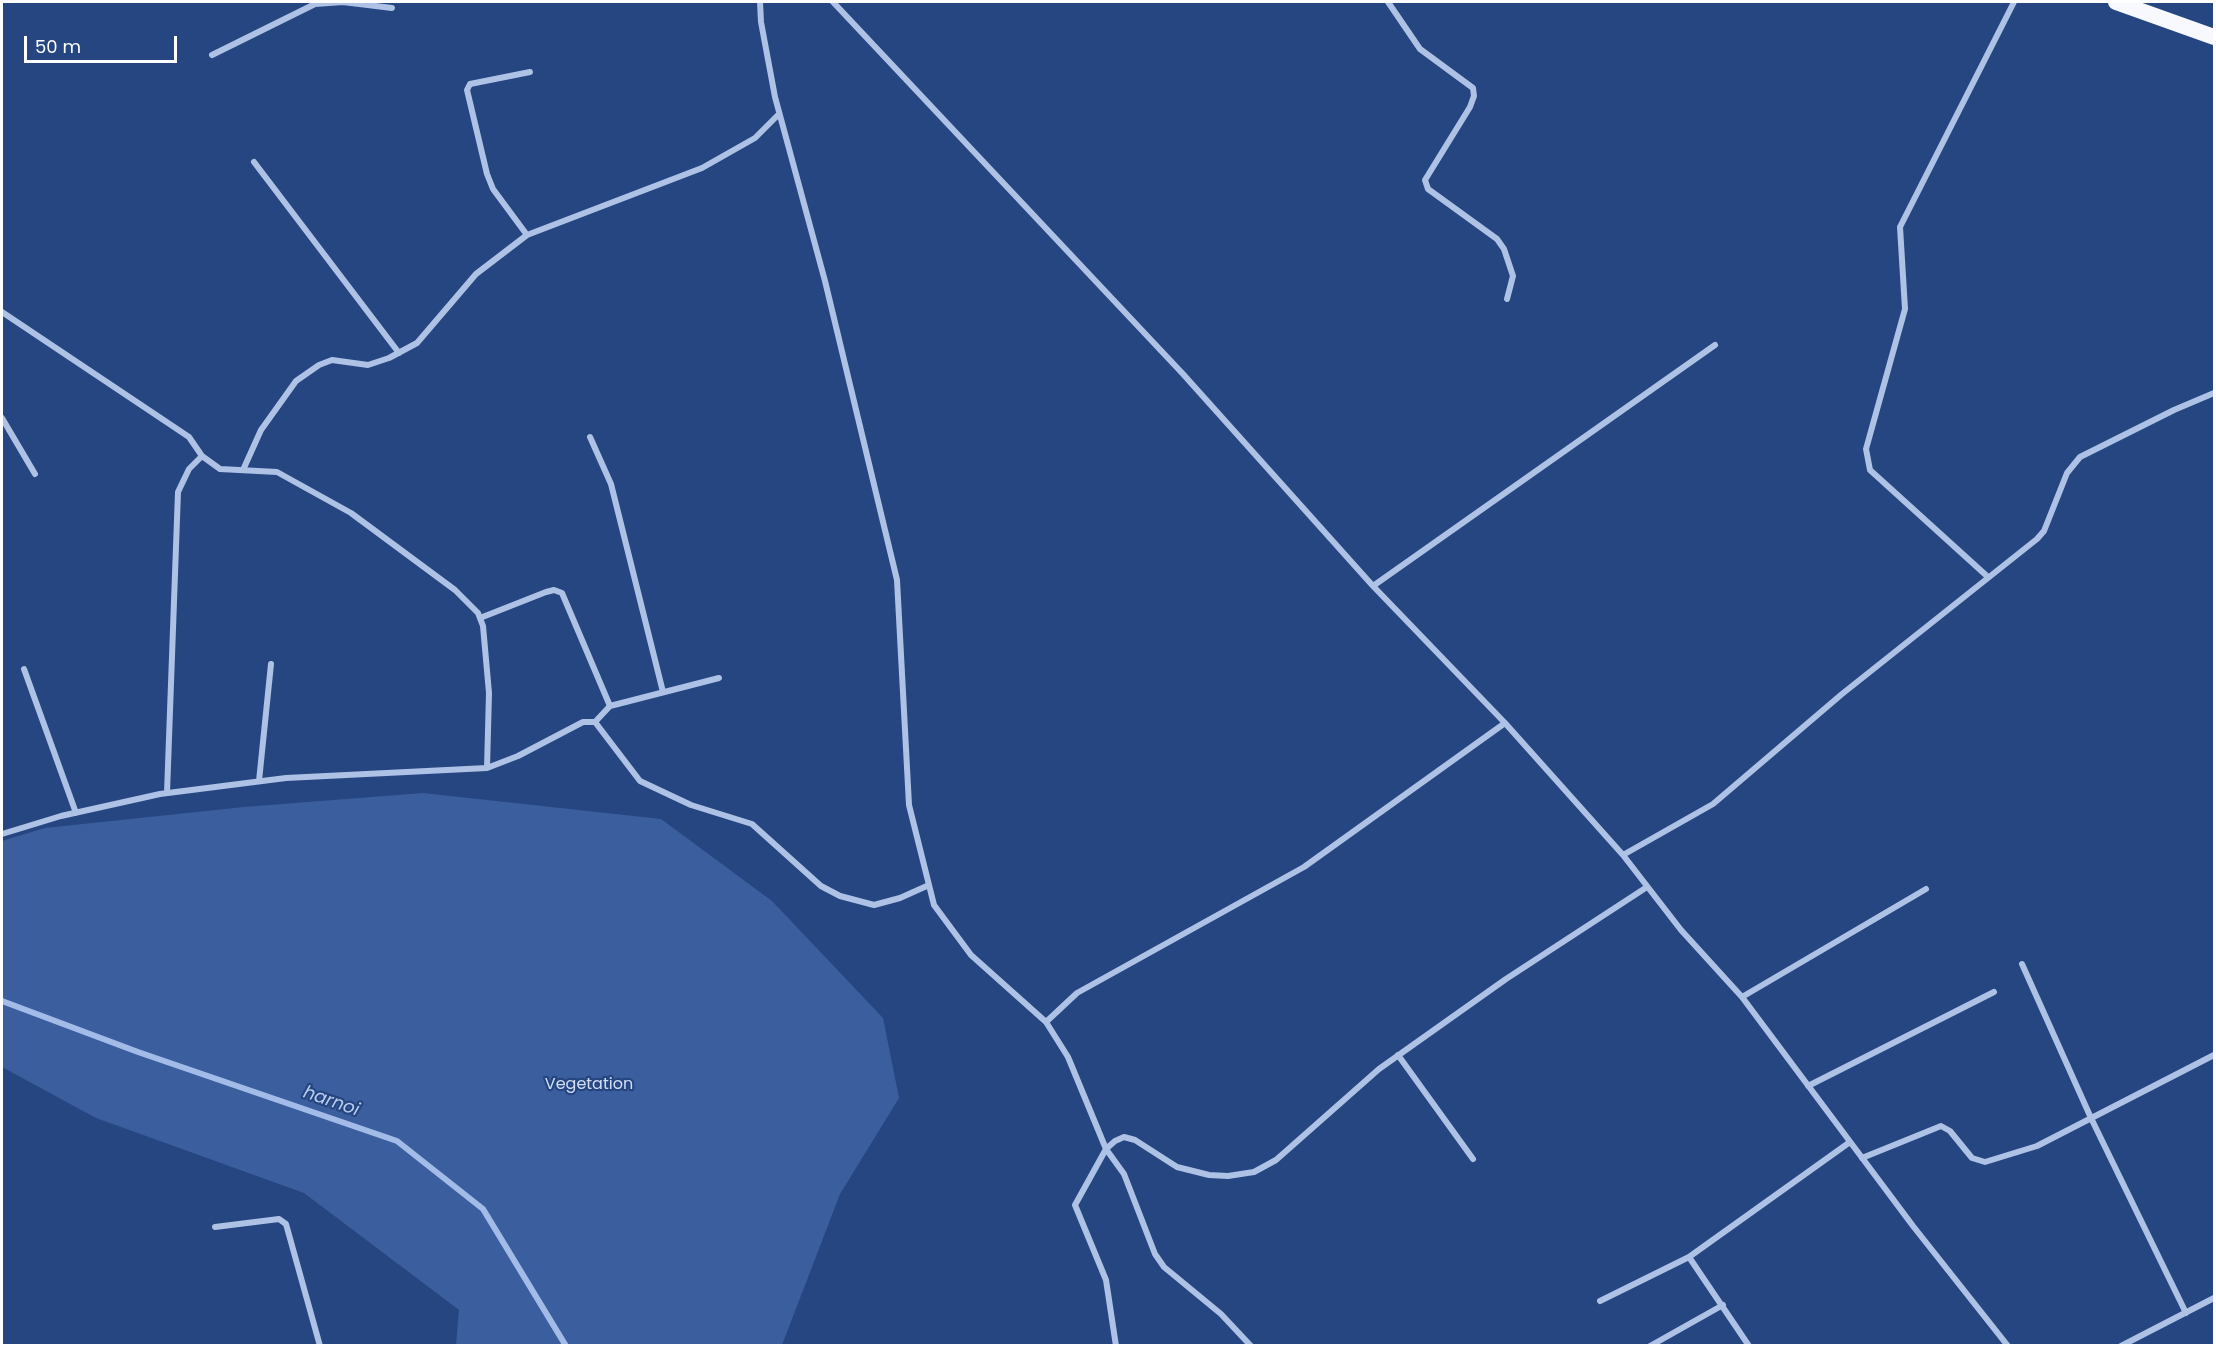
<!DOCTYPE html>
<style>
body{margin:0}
#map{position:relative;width:2216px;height:1347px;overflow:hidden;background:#264681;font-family:Poppins,sans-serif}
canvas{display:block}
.frame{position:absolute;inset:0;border:3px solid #fff;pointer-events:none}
.scale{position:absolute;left:24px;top:36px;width:153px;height:27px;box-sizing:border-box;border:3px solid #fff;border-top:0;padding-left:8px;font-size:18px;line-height:21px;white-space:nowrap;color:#fff;-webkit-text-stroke:4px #264681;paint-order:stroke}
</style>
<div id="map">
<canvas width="2216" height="1347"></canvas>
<div class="frame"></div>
<div class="scale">50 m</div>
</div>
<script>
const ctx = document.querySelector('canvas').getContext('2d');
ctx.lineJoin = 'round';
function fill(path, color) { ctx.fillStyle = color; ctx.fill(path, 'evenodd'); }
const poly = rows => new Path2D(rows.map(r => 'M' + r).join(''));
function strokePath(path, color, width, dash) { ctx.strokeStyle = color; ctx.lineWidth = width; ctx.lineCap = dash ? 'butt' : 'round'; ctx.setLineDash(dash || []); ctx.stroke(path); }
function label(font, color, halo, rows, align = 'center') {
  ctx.font = font + ' Poppins,sans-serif'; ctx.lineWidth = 4.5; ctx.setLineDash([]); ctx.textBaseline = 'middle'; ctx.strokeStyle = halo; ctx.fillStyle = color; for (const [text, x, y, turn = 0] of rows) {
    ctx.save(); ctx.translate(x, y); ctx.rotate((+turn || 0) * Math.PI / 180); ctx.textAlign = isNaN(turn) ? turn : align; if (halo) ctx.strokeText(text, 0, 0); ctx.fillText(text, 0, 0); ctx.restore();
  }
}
fill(poly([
 [423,793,661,819,772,901,883,1018,899,1098,840,1194,782,1345,456,1345,459,1310,304,1193,96,1118,2,1067,2,841,45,828,244,807]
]), '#3b5e9e');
strokePath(poly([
 [2,1001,138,1052,397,1141,483,1209,566,1346]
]), '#a2bce7', 6);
strokePath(poly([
 [760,2,761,22,775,97,825,281,897,580,909,805,934,905,971,955,1046,1022,1068,1057,1106,1149,1124,1174,1155,1254,1164,1267,1221,1314,1251,1346],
 [833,2,1183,374,1373,586,1505,723,1623,855],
 [1388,2,1420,49,1473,88,1474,96,1470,107,1425,180,1428,189,1497,239,1504,249,1513,276,1507,299],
 [212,55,315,4,343,2,392,8],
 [254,162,399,353],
 [527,235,493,189,487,174,467,90,470,84,530,72],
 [2,312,189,437,202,456,220,469,277,472,351,513,455,590,478,613,483,626,489,693,487,768],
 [2,418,35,474],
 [590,437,611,484,663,692],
 [243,470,261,430,296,381,319,365,332,360,368,365,389,358,417,343,476,274,527,235,702,168,755,138,779,114],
 [1988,577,1870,470,1866,449,1905,309,1900,227,2014,2],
 [1373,586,1715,345],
 [480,618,546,592,554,590,562,593,610,706],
 [24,669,76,813],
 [595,722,610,706,719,678],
 [259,781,271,664],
 [167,793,178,492,189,469,202,456],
 [2,834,61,816,160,794,286,778,487,768,518,756,583,722,595,722,640,781,691,805,752,824,821,886,840,896,874,905,900,898,929,885],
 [2022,964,2091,1118,2186,1313],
 [1742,997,1926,889],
 [1046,1022,1077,993,1304,867,1505,723],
 [1398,1055,1473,1159],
 [1808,1086,1994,992],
 [1862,1158,1941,1126,1950,1131,1972,1158,1985,1162,2037,1146,2214,1055],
 [215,1227,279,1219,286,1224,320,1346],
 [1689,1257,1749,1346],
 [1600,1301,1689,1257,1850,1142],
 [1116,1346,1106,1280,1075,1205,1106,1149,1115,1141,1124,1137,1135,1140,1177,1167,1209,1175,1228,1176,1254,1172,1276,1160,1379,1069,1506,979,1647,887],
 [1650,1346,1723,1305],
 [2008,1346,1913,1226,1742,997,1681,930,1623,855,1713,804,1842,694,2037,539,2044,531,2067,473,2080,457,2174,410,2214,393],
 [2121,1346,2214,1298]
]), '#aec2e6', 6);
strokePath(poly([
 [2116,2,2214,37]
]), '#f7f9fe', 16);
label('16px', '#d1def5', '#264681', [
 ["Vegetation",589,1085]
]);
label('italic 18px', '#b9cdee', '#264681', [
 ["harnoi",331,1102,19]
]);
</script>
